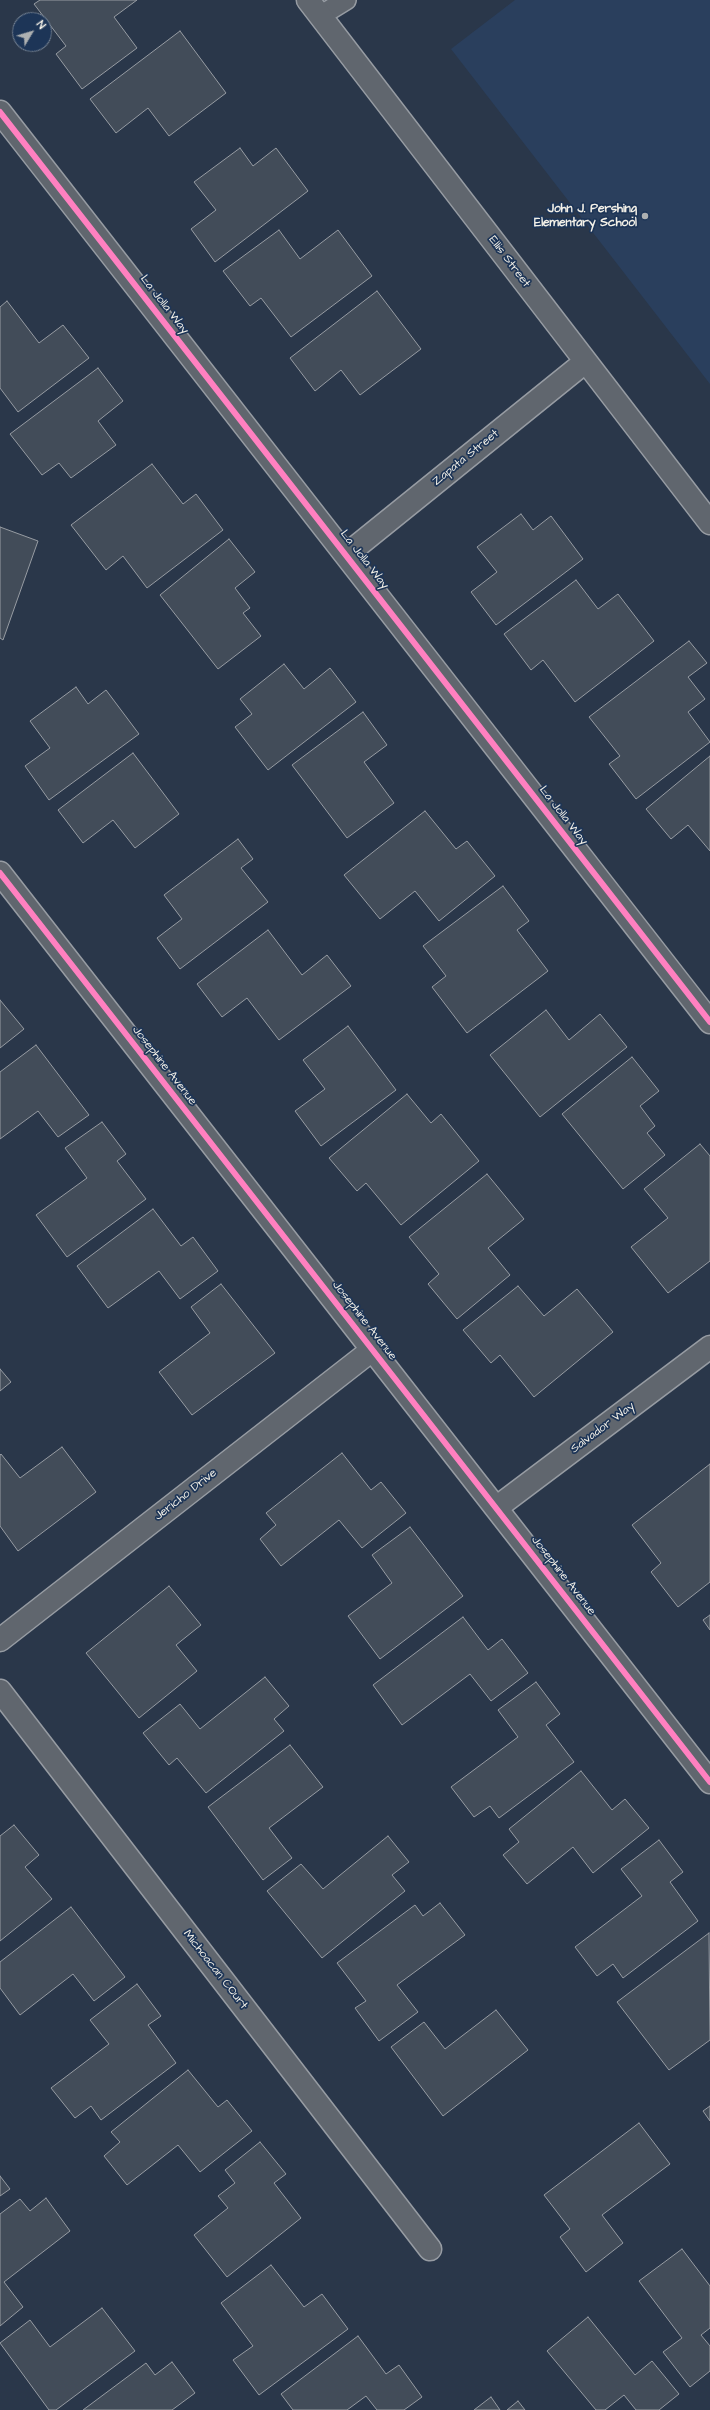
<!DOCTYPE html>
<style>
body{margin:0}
#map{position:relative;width:710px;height:2410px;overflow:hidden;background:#2a374a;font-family:"Architects Daughter",sans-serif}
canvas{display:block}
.north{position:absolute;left:12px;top:12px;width:40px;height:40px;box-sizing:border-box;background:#1d3557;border:1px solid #738091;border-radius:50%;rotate:52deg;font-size:11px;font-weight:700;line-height:16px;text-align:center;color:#f4f1e8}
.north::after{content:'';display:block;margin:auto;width:14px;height:18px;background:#adb0b1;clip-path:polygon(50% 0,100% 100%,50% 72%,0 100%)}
</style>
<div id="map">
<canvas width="710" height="2410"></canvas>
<div class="north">N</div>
</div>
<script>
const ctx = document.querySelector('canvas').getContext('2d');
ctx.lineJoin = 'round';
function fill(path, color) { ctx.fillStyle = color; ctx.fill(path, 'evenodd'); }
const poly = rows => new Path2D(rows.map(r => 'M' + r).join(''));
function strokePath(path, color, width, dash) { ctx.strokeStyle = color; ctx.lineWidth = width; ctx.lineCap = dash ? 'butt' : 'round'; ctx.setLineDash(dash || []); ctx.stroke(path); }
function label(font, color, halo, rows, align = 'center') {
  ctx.font = font + ' "Architects Daughter",sans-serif'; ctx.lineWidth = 3.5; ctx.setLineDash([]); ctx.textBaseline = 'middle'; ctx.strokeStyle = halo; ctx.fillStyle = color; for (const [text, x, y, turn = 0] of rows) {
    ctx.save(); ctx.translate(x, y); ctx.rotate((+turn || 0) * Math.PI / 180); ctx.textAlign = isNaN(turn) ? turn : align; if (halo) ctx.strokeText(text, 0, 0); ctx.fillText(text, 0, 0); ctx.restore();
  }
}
fill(poly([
 [515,0,710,0,710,384,451,49]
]), '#2a3f5d');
const building = poly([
 [40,0,137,0,114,17,137,48,82,89,56,54,66,46,34,4,40,0],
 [180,31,226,93,169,136,148,108,116,133,90,99,180,31],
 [240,148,253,166,276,148,308,191,215,262,191,229,216,210,194,182,240,148],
 [279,230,300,259,338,230,372,276,291,337,261,298,250,306,223,271,279,230],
 [377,291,421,349,360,395,341,370,315,391,290,358,377,291],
 [7,301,39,343,63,325,89,358,18,412,0,388,0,307,7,301],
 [98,368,123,401,98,421,116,445,71,478,59,463,42,475,10,434,98,368],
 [152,464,183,504,196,494,223,530,147,588,123,556,106,570,71,525,152,464],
 [521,514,533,530,551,516,583,559,496,625,471,592,497,572,477,547,521,514],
 [0,527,38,541,3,640,0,638,0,527],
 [229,539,255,572,235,588,250,608,243,613,261,636,218,669,160,595,229,539],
 [576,580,598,609,618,594,654,641,575,702,543,660,531,670,504,634,576,580],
 [689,641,707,663,688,677,705,699,688,712,710,742,636,799,609,764,620,756,589,717,689,641],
 [284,664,304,689,330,668,356,702,268,770,235,727,252,714,240,699,284,664],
 [76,687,88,704,106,690,139,734,49,800,25,766,50,748,30,721,76,687],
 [363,712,387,745,364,762,394,803,347,838,292,765,363,712],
 [133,753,179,814,135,848,113,820,83,843,58,810,133,753],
 [710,756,710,851,688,825,671,839,646,809,710,756],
 [425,811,456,849,467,841,495,876,439,921,415,891,380,919,344,875,425,811],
 [238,839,253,859,241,868,268,902,180,969,157,938,182,919,164,895,238,839],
 [503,886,529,921,517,930,548,971,467,1033,432,987,446,976,423,946,503,886],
 [268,930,302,975,327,955,351,986,279,1040,247,998,222,1017,197,984,268,930],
 [0,1000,24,1029,0,1048,0,1000],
 [546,1010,569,1040,600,1014,627,1047,540,1117,490,1055,546,1010],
 [348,1026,396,1090,321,1146,295,1111,325,1089,303,1060,348,1026],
 [36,1045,89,1115,58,1137,38,1111,0,1139,0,1072,36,1045],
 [632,1057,659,1091,640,1106,655,1126,647,1133,665,1155,623,1189,562,1114,632,1057],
 [407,1094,431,1123,441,1114,479,1161,401,1225,366,1183,357,1191,329,1158,407,1094],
 [102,1122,126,1154,117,1161,146,1199,67,1257,36,1215,87,1178,65,1148,102,1122],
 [700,1144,710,1156,710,1261,668,1293,631,1247,668,1218,644,1189,700,1144],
 [487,1174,524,1219,488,1248,510,1275,457,1319,428,1284,439,1274,409,1237,487,1174],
 [153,1209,181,1246,193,1237,218,1271,180,1299,159,1271,108,1308,77,1266,153,1209],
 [221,1284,275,1353,192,1415,159,1372,210,1333,191,1307,221,1284],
 [518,1286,544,1316,577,1289,613,1332,534,1397,500,1355,491,1363,463,1330,518,1286],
 [0,1369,11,1382,0,1391,0,1369],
 [62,1447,96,1492,18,1551,0,1526,0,1455,1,1454,20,1478,62,1447],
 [342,1453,371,1490,381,1482,406,1513,362,1548,339,1520,281,1566,260,1539,276,1525,266,1513,342,1453],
 [710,1464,710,1582,678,1607,651,1572,661,1563,632,1525,710,1464],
 [410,1527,463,1596,380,1659,348,1616,392,1583,372,1555,410,1527],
 [169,1586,201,1625,176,1645,197,1671,139,1718,86,1653,169,1586],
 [710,1615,710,1630,703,1620,710,1615],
 [463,1617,488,1650,502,1639,528,1673,491,1701,470,1674,402,1725,373,1685,463,1617],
 [265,1677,289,1706,274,1719,284,1731,206,1793,177,1758,169,1765,143,1733,180,1704,200,1729,265,1677],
 [536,1682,560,1714,546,1725,574,1762,499,1818,490,1806,474,1817,451,1787,518,1737,498,1710,536,1682],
 [290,1745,323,1787,269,1828,292,1858,263,1880,208,1807,290,1745],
 [581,1771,612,1810,625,1799,649,1828,593,1873,573,1847,527,1884,503,1855,519,1842,509,1829,581,1771],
 [14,1825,39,1855,25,1867,52,1899,0,1941,0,1836,14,1825],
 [388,1836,409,1862,392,1875,405,1891,322,1958,267,1891,301,1864,323,1889,388,1836],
 [659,1840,683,1872,670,1882,698,1921,623,1978,613,1964,597,1976,575,1947,642,1896,621,1869,659,1840],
 [440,1903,465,1935,397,1985,418,2012,379,2041,355,2008,366,2001,337,1963,415,1905,423,1916,440,1903],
 [71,1907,125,1977,94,2001,73,1974,20,2015,0,1988,0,1962,71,1907],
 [709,1933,710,2040,669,2070,617,2002,709,1933],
 [137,1984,161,2016,148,2025,176,2063,101,2120,91,2106,75,2118,51,2088,109,2044,90,2020,137,1984],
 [496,2010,528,2050,443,2116,391,2047,424,2022,445,2049,496,2010],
 [188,2070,218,2107,227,2100,252,2131,200,2172,178,2145,127,2185,104,2156,120,2142,111,2132,188,2070],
 [710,2106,710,2121,703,2111,710,2106],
 [639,2123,670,2164,602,2215,623,2243,586,2272,560,2237,570,2229,544,2195,639,2123],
 [260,2142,286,2174,274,2183,301,2218,227,2277,194,2235,228,2208,218,2196,235,2183,225,2170,260,2142],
 [0,2176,10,2189,0,2196,0,2176],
 [46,2198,70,2231,4,2282,23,2307,0,2326,0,2214,20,2199,30,2211,46,2198],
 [682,2249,710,2286,710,2328,701,2335,710,2346,710,2371,690,2387,663,2352,682,2338,639,2281,682,2249],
 [271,2265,304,2307,322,2294,348,2329,259,2395,233,2360,253,2346,221,2303,271,2265],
 [102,2308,135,2351,56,2410,49,2410,0,2343,30,2320,50,2347,102,2308],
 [588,2317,635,2375,652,2361,679,2394,659,2410,636,2410,624,2395,605,2410,596,2410,547,2351,588,2317],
 [358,2336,386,2374,399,2365,422,2397,404,2410,377,2410,366,2396,347,2410,293,2410,281,2394,358,2336],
 [172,2362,195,2393,172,2410,83,2410,146,2363,155,2375,172,2362],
 [491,2397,500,2410,474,2410,491,2397],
 [518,2401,525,2410,507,2410,518,2401]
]);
fill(building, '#424c59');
strokePath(building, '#979ca3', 1);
const lane = poly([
 [320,16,346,0]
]);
const street = poly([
 [308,0,710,523],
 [0,112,710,1022],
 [346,555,585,362],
 [0,873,710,1782],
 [496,1508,710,1347],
 [0,1640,372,1350],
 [0,1691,430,2249]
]);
strokePath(lane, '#979ca3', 22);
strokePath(street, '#979ca3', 25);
strokePath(lane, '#60666e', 19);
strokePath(street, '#60666e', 22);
strokePath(poly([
 [0,112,710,1022],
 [0,873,710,1782]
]), '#ff80c0', 6);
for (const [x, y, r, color] of [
 [645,216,4,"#adb0b1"]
]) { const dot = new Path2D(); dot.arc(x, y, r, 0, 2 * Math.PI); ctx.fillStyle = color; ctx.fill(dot); strokePath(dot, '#1d3557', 1.5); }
label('bold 12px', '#f4f1e8', '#1d3557', [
 ["John J. Pershing",637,209],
 ["Elementary School",637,223]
], 'right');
label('12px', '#f4f1e8', '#1d3557', [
 ["Ellis Street",509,262,53],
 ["La Jolla Way",164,305,52],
 ["Zapata Street",466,458,-39],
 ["La Jolla Way",364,560,52],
 ["La Jolla Way",563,816,52],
 ["Josephine Avenue",164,1066,52],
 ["Josephine Avenue",364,1321,52],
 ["Salvador Way",603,1428,-37],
 ["Jericho Drive",186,1495,-38],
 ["Josephine Avenue",563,1576,52],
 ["Michoacan COurt",215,1970,52]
]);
</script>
